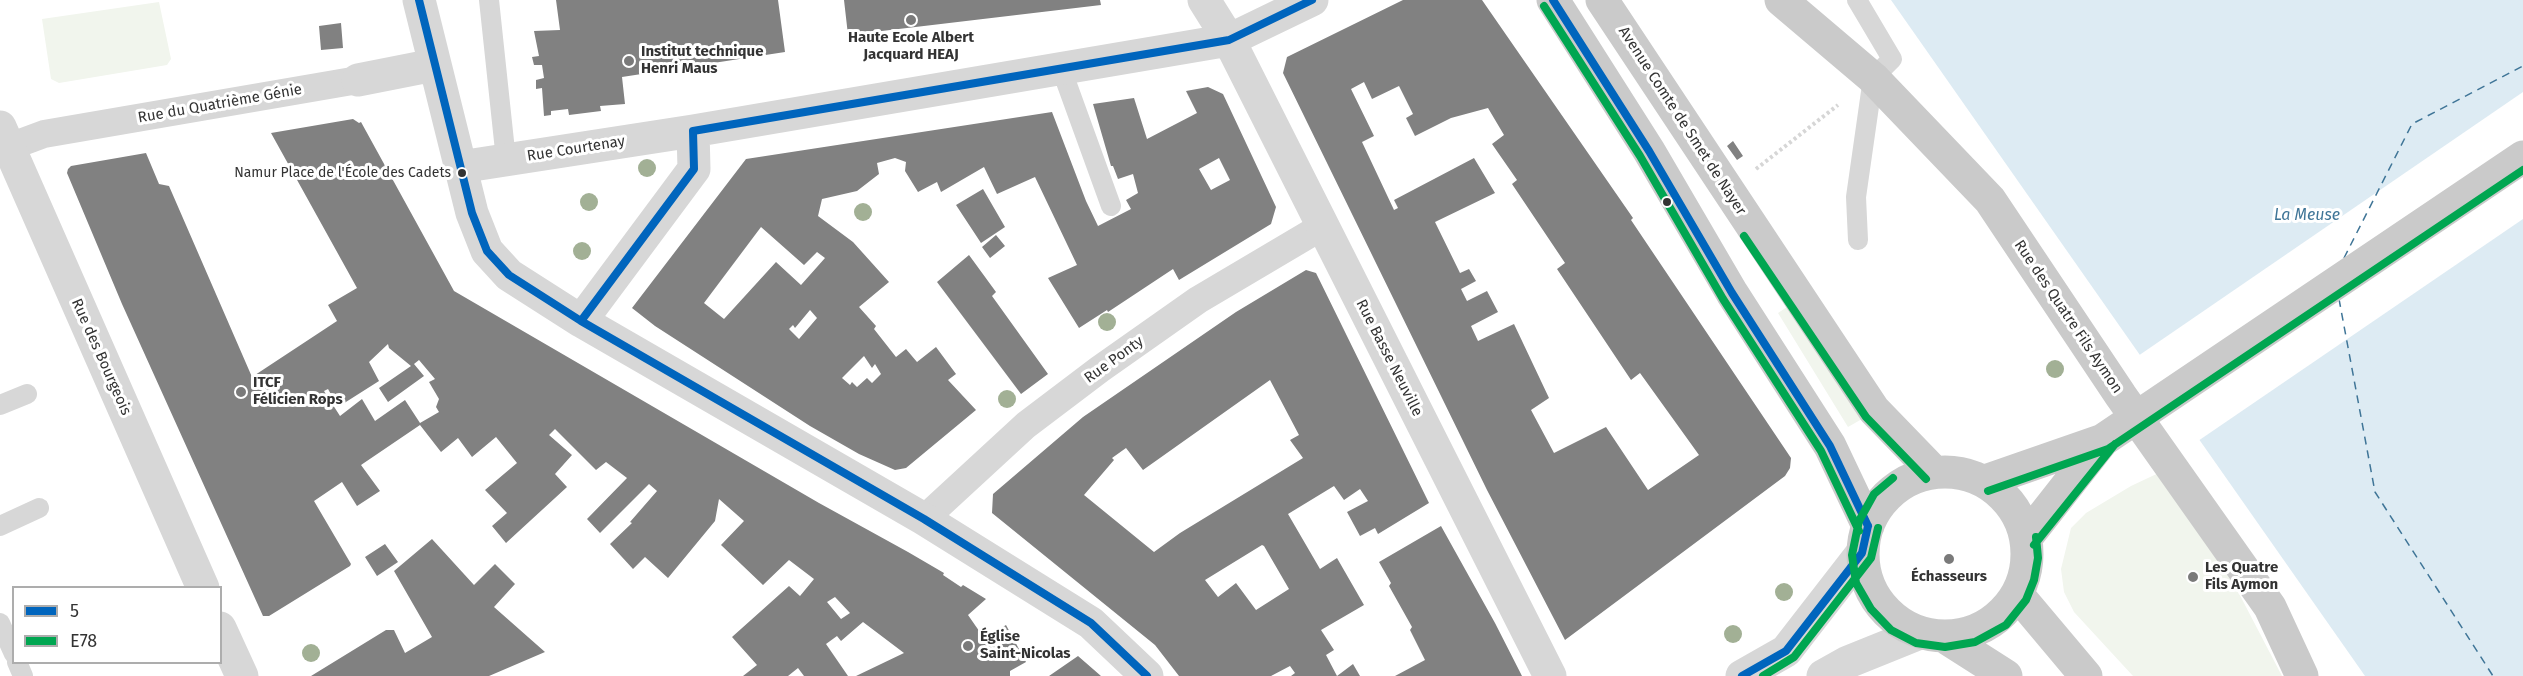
<!DOCTYPE html>
<meta charset="utf-8">
<style>
body{margin:0}
#map{position:relative;width:2523px;height:676px;overflow:hidden;background:#fff;font-family:"Fira Sans",sans-serif}
canvas{display:block}
.legend{position:absolute;left:12px;top:586px;width:210px;height:78px;box-sizing:border-box;background:#fff;border:2px solid #adadad;margin:0;padding:8px 10px;list-style:none;font-size:18px;color:#333}
.legend li{display:flex;align-items:center;gap:12px;height:30px}
.legend b{width:30px;border:2px solid #adadad}
</style>
<div id="map">
<canvas width="2523" height="676"></canvas>
<ul class="legend">
<li><b style="height:8px;background:#0065bd"></b>5</li>
<li><b style="height:8px;background:#00a651"></b>E78</li>
</ul>
</div>
<script>
const ctx = document.querySelector('canvas').getContext('2d');
ctx.lineJoin = 'round';
function fill(path, color) { ctx.fillStyle = color; ctx.fill(path, 'evenodd'); }
const poly = rows => new Path2D(rows.map(r => 'M' + r).join(''));
function strokePath(path, color, width, dash) { ctx.strokeStyle = color; ctx.lineWidth = width; ctx.lineCap = dash ? 'butt' : 'round'; ctx.setLineDash(dash || []); ctx.stroke(path); }
function label(font, color, halo, rows, align = 'center') {
  ctx.font = font + ' "Fira Sans",sans-serif'; ctx.lineWidth = 6; ctx.setLineDash([]); ctx.textBaseline = 'middle'; ctx.strokeStyle = halo; ctx.fillStyle = color; for (const [text, x, y, turn = 0] of rows) {
    ctx.save(); ctx.translate(x, y); ctx.rotate((+turn || 0) * Math.PI / 180); ctx.textAlign = isNaN(turn) ? turn : align; if (halo) ctx.strokeText(text, 0, 0); ctx.fillText(text, 0, 0); ctx.restore();
  }
}
fill(poly([
 [159,2,171,59,167,65,59,83,51,79,42,19],
 [1787,307,1862,419,1848,427,1778,313],
 [2165,470,2208,534,2282,676,2133,676,2074,612,2064,592,2061,569,2071,528,2086,513,2131,486]
]), '#f1f5ed');
fill(poly([
 [1891,0,2523,0,2523,676,2365,676]
]), '#ddebf3');
fill(poly([
 [2523,92,2523,219,2198,441,2138,356]
]), '#fff');
strokePath(poly([
 [2344,258,2412,124,2523,66],
 [2339,299,2375,492,2493,676]
]), '#3f7597', 1.5, [8, 6]);
fill(poly([
 [556,0,778,0,785,52,622,77,625,104,600,106,601,111,569,115,568,109,551,111,551,115,544,116,542,88,536,89,536,80,544,78,542,65,534,65,532,57,539,56,534,31,560,30],
 [844,0,1100,0,1101,5,848,35],
 [1403,0,1482,0,1633,218,1631,220,1791,458,1790,468,1785,476,1565,640,1487,490,1283,73,1287,57],
 [1364,82,1372,99,1399,86,1413,114,1406,118,1415,136,1451,118,1488,108,1504,135,1492,144,1517,180,1512,184,1565,263,1557,269,1631,380,1640,373,1699,455,1648,490,1606,427,1554,453,1531,410,1549,398,1514,324,1478,341,1471,326,1498,312,1487,291,1467,301,1461,289,1476,281,1469,269,1460,273,1435,222,1495,193,1474,158,1394,200,1398,208,1394,210,1362,142,1374,136,1351,89],
 [341,23,343,48,321,50,319,26],
 [1208,87,1223,94,1276,207,1271,224,1179,280,1173,269,1108,312,1107,310,1079,328,1048,278,1077,265,1035,177,997,194,984,167,941,192,937,182,918,192,905,171,906,162,895,158,877,163,879,174,857,191,822,199,818,216,853,242,889,282,859,307,876,326,874,329,896,357,906,349,917,362,936,347,956,374,948,380,976,410,906,468,895,470,859,454,810,426,655,326,632,308,746,159,1052,112,1086,201,1098,226,1131,209,1126,200,1138,193,1133,174,1118,179,1113,166,1111,166,1093,104,1134,98,1147,139,1197,113,1186,91],
 [1219,158,1230,180,1211,190,1199,169],
 [761,227,804,265,817,252,825,258,801,285,776,262,724,319,704,303],
 [810,310,817,318,799,339,789,329,793,325,795,328],
 [864,356,872,368,875,364,881,374,872,383,867,378,857,387,852,382,850,385,842,378],
 [353,119,359,123,361,122,454,291,819,503,908,552,944,573,943,575,961,587,963,585,986,599,968,615,984,638,1006,625,1026,662,1010,671,1010,676,856,676,904,653,863,622,841,641,837,636,826,644,848,676,804,676,798,668,788,676,743,676,757,665,732,637,789,586,800,596,814,579,789,560,763,585,721,545,744,521,719,499,715,521,668,578,645,557,633,569,610,544,632,523,630,522,657,491,649,484,600,533,587,519,627,478,606,462,596,470,555,429,549,435,572,455,555,474,567,487,506,543,492,526,507,513,485,490,517,463,496,437,472,457,458,438,441,452,420,425,361,465,380,491,357,506,342,482,314,501,351,564,350,566,269,616,263,616,122,304,67,173,68,169,71,166,146,153,159,184,169,186,252,377,337,321,328,305,357,288,271,133],
 [388,344,389,348,411,366,379,388,388,402,424,376,414,364,419,360,435,379,429,382,439,399,436,407,439,412,420,423,405,400,375,421,362,399,340,416,324,391,328,389,338,407,379,381,369,362],
 [835,597,850,613,841,619,827,602],
 [1733,141,1743,156,1737,160,1727,146],
 [983,189,1005,227,981,243,956,205],
 [996,235,1005,246,990,258,982,247],
 [969,255,996,292,992,296,1048,374,1021,394,937,282],
 [1306,270,1316,273,1429,503,1378,534,1375,528,1360,536,1347,512,1368,501,1360,489,1344,500,1334,486,1288,514,1320,569,1337,558,1364,605,1321,630,1334,650,1326,655,1337,676,1353,664,1360,676,1291,676,1295,673,1290,666,1271,676,1179,676,1155,645,992,513,993,494,1083,417,1236,312],
 [1270,380,1299,435,1290,440,1303,458,1180,533,1154,552,1084,495,1114,460,1112,458,1126,448,1143,470],
 [1262,545,1264,546,1289,589,1256,610,1236,583,1218,597,1205,580],
 [1441,526,1495,623,1522,676,1395,676,1425,660,1410,630,1412,627,1389,586,1391,583,1379,562],
 [432,539,474,585,495,564,515,584,494,607,545,652,489,676,311,676,386,630,394,630,405,653,432,637,394,571],
 [385,544,398,562,377,576,365,557],
 [1078,656,1101,676,1049,676]
]), '#818181');
strokePath(poly([
 [1756,169,1838,105]
]), '#d6d6d6', 4, [3, 3]);
strokePath(poly([
 [489,0,506,160],
 [1857,0,1892,59,1873,78,1856,197,1858,240],
 [1061,68,1111,206],
 [0,405,27,394],
 [0,526,39,508],
 [0,623,14,654],
 [17,662,23,676]
]), '#d7d7d7', 20);
strokePath(poly([
 [9,147,44,134,358,80],
 [924,519,1026,425,1100,369,1198,300,1323,226]
]), '#d7d7d7', 28);
strokePath(poly([
 [419,0,472,213,487,251,509,275,581,321,924,519,1091,623,1147,676],
 [1204,0,1229,40,1550,676],
 [358,80,434,65],
 [0,127,203,588],
 [460,167,693,131,1229,40,1312,0],
 [581,321,694,169,693,131],
 [220,628,242,676]
]), '#d7d7d7', 33);
strokePath(poly([
 [1742,676,1786,651,1862,553],
 [1823,676,1848,662,1920,633]
]), '#d7d7d7', 33);
strokePath(poly([
 [1553,0,1649,151,1732,293,1830,446,1868,526],
 [1602,0,1874,410,1934,472],
 [1781,0,1873,78,1990,200,2121,396,2270,607,2302,676],
 '1863 554a82 82 0 1 1 164 0a82 82 0 1 1-164 0Z',
 [1985,481,2103,440,2523,157],
 [2026,538,2103,440],
 [2017,594,2086,676],
 [1945,637,2006,676]
]), '#cacaca', 33);
strokePath(poly([
 [419,0,472,213,487,251,509,275,581,321,924,519,1091,623,1147,676],
 [1553,0,1649,151,1732,293,1830,446,1868,526],
 [693,131,1229,40,1312,0],
 [581,321,694,169,693,131],
 [1742,676,1786,651,1862,553,1868,526]
]), '#0065bd', 8);
strokePath(poly([
 [1544,6,1640,156,1723,299,1821,451,1859,531],
 [1744,236,1866,417,1926,479],
 [1893,478,1874,494,1859,521,1852,555,1856,583,1871,609,1891,630,1916,643,1945,647,1975,642,2006,625,2026,600,2034,580,2038,558,2036,537],
 [1988,491,2108,449,2523,170],
 [2034,545,2115,444],
 [1763,676,1794,657,1871,558,1878,528]
]), '#00a651', 8);
ctx.fillStyle = '#a2b095';
for (const [x, y] of [
 [647,168],
 [589,202],
 [863,212],
 [582,251],
 [1107,322],
 [2055,369],
 [1007,399],
 [1784,592],
 [1733,634],
 [311,653]
]) { ctx.beginPath(); ctx.arc(x, y, 9, 0, 2 * Math.PI); ctx.fill(); }
for (const [x, y, r, color] of [
 [911,20,6,"#7a7a7a"],
 [629,61,6,"#7a7a7a"],
 [462,173,5,"#333"],
 [1667,202,5,"#333"],
 [241,392,6,"#7a7a7a"],
 [1949,559,6,"#7a7a7a"],
 [2193,577,6,"#7a7a7a"],
 [968,646,6,"#7a7a7a"]
]) { const dot = new Path2D(); dot.arc(x, y, r, 0, 2 * Math.PI); ctx.fillStyle = color; ctx.fill(dot); strokePath(dot, '#fff', 2); }
label('14px', '#333', '#fff', [
 ["Namur Place de l'École des Cadets",451,173]
], 'right');
label('bold 15px', '#333', '#fff', [
 ["Haute Ecole Albert",911,38,"center"],
 ["Jacquard HEAJ",911,55,"center"],
 ["Institut technique",641,52],
 ["Henri Maus",641,69],
 ["ITCF",253,383],
 ["Félicien Rops",253,400],
 ["Les Quatre",2205,568],
 ["Fils Aymon",2205,585],
 ["Échasseurs",1949,577,"center"],
 ["Église",980,637],
 ["Saint-Nicolas",980,654]
], 'left');
label('15px', '#333', '#fff', [
 ["Rue du Quatrième Génie",220,104,-10],
 ["Avenue Comte de Smet de Nayer",1682,121,57],
 ["Rue Courtenay",576,149,-9],
 ["Rue des Quatre Fils Aymon",2068,317,56],
 ["Rue des Bourgeois",101,357,66],
 ["Rue Basse Neuville",1389,358,63],
 ["Rue Ponty",1114,360,-36]
]);
label('italic 16px', '#3f7597', '#fff', [
 ["La Meuse",2307,216]
]);
</script>
